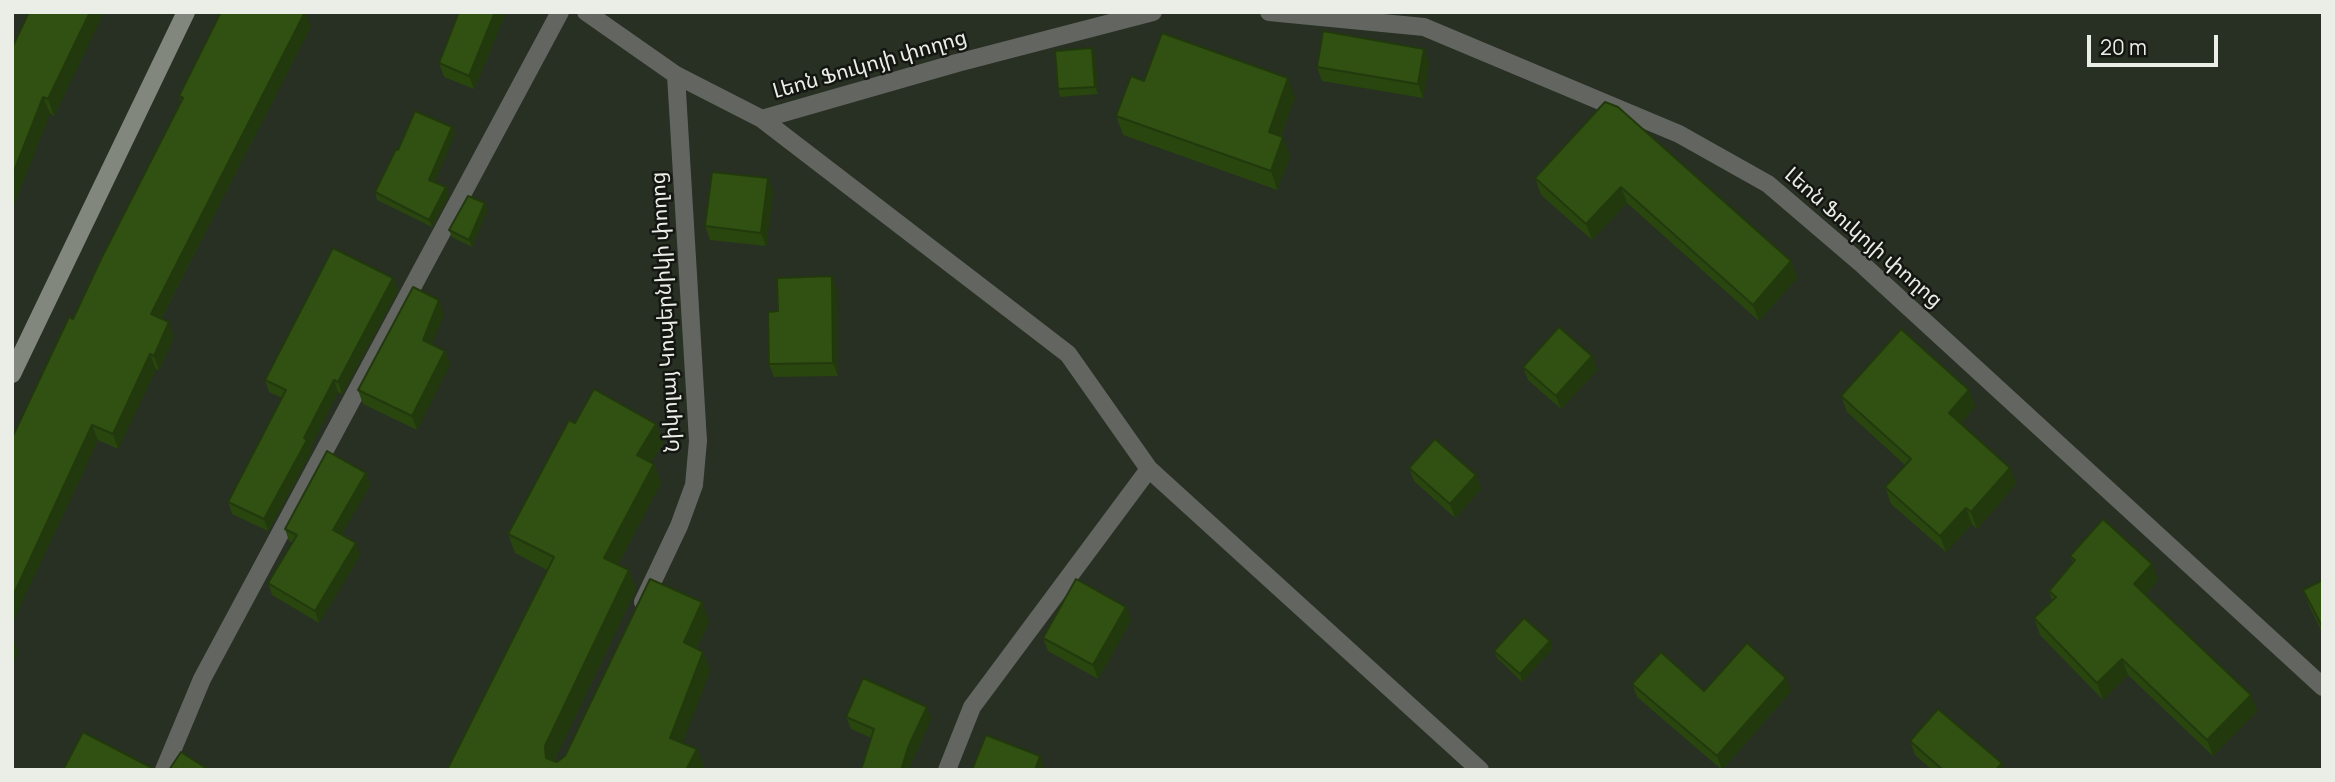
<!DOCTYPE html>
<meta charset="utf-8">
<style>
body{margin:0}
#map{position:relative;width:2335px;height:782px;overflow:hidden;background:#282f23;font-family:Manrope,sans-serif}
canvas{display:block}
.frame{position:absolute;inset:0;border:14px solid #eaeee7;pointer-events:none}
.scale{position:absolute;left:2087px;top:35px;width:131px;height:32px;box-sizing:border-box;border:4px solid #eaeee7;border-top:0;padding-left:9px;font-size:21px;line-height:24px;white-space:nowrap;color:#eaeee7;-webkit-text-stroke:5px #131611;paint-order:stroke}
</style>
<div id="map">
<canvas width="2335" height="782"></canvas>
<div class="frame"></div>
<div class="scale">20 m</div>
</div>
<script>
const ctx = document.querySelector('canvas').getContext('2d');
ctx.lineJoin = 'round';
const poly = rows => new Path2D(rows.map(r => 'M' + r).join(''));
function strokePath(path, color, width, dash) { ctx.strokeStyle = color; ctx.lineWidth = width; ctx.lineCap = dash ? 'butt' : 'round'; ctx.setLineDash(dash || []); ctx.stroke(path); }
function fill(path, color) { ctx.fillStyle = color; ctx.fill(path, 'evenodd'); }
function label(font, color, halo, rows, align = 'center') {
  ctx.font = font + ' Manrope,"Noto Sans Armenian",sans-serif'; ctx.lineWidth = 5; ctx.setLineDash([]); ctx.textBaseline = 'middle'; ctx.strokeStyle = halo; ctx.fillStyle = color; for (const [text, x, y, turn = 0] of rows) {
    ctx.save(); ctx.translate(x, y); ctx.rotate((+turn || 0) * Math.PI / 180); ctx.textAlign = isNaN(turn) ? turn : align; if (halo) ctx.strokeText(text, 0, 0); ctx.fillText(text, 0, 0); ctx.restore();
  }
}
strokePath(poly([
 [164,770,202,679,560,12]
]), '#636660', 18);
strokePath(poly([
 [586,12,676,75,762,119,1068,354,1149,469,1480,770],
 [1269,12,1424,27,1679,134,1768,184,1864,266,2323,687],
 [762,119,957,63,1153,12],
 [643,602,679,526,694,485,698,441,676,75],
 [947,770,972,707,1149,469]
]), '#636660', 18);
strokePath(poly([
 [12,374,186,12]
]), '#81877d', 18);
fill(poly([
 [29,12,104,12,54,116,50,113,13,207],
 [459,12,506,12,474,89,444,77,439,63],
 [311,26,161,319,169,322,174,337,159,370,156,369,118,449,98,440,12,623,12,438,73,319,181,102,179,96],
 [1092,48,1095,56,1098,94,1060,97,1058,89],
 [1424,49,1429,63,1423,98,1322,81,1317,67],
 [1295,97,1281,136,1290,156,1277,190,1123,135,1116,116],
 [1605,102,1791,261,1797,278,1759,321,1627,203,1592,240,1541,195,1535,178],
 [452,127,455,134,434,182,449,195,432,227,377,200,375,192,398,150],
 [768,178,773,192,766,246,710,240,705,226],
 [485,203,487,211,472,247,452,237,449,230],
 [832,276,837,290,838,376,774,377,769,364,778,311],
 [393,278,398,290,342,394,338,392,310,448,311,452,268,531,232,514,228,502,282,398,269,392,265,380],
 [444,314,431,344,445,351,450,364,417,430,363,404,358,390],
 [1592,356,1597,370,1561,409,1528,380,1523,367],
 [1969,390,1975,407,1961,423,2010,468,2016,484,1977,529,1972,524,1946,552,1891,504,1885,487,1905,465,1847,412,1841,396],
 [575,423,656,424,663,443,651,462,654,464,661,483,618,564,629,570,636,589,554,761,557,762,565,756,709,622,696,649,703,652,710,671,682,743,697,749,704,768,703,770,447,770,547,570,515,553,508,534],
 [1409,468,1476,475,1481,489,1455,518,1414,481],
 [366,473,370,485,341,535,360,555,319,623,272,595,268,583,292,543,289,541,285,529],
 [2070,556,2158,580,2145,594,2257,711,2213,756,2128,675,2103,700,2040,635,2034,618,2052,601,2049,591,2073,563],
 [2323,580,2323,634,2310,608,2303,590],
 [1126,607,1131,620,1098,679,1048,651,1043,638],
 [1553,648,1522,682,1497,658,1494,651],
 [1632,684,1704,691,1791,691,1722,770,1637,697],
 [846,717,931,719,914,757,851,729],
 [1910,741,2002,763,2004,770,1932,770,1915,755]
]), '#29460f');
fill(poly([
 [90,12,104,12,54,116,48,99],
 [305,12,311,26,156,328,151,314],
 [495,12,506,12,474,89,469,76],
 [1092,48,1095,56,1098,94,1095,87],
 [1424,49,1429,63,1423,98,1418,84],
 [1288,78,1295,97,1275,151,1269,132],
 [43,97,50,113,13,207,12,176],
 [452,127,455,134,432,187,429,180],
 [1283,137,1290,156,1277,190,1271,171],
 [768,178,773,192,766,246,761,233],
 [446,187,449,195,432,227,429,220],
 [1621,187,1627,203,1592,240,1586,224],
 [485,203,487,211,472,247,469,240],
 [1791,261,1797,278,1759,321,1753,305],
 [832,276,837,290,838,376,833,363],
 [393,278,398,290,342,394,338,382],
 [439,300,444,314,428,353,423,340],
 [169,322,174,337,159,370,154,356],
 [445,351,450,364,417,430,412,416],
 [150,354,156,369,118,449,113,434],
 [1592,356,1597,370,1561,409,1556,396],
 [334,380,338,392,310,448,311,452,268,531,264,519],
 [1969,390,1975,407,1955,430,1949,413],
 [656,424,663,443,644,474,637,455],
 [92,425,98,440,12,623,12,598],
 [654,464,661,483,611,577,604,558],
 [2010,468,2016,484,1977,529,1971,512],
 [366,473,370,485,337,542,333,530],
 [1476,475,1481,489,1455,518,1450,504],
 [1966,508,1972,524,1946,552,1940,536],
 [356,543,360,555,319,623,315,611],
 [2152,564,2158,580,2140,600,2134,584],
 [629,570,636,589,552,765,546,758,545,746],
 [702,602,709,622,690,661,684,642],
 [1126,607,1131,620,1098,679,1093,665],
 [13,638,18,652,12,665,12,639],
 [1550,641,1553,648,1522,682,1520,674],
 [703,652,710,671,677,757,670,738],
 [2122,659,2128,675,2103,700,2097,683],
 [1786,678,1791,691,1722,770,1717,756],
 [2251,695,2257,711,2213,756,2207,740],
 [927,707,931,719,914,757,909,770,901,770,909,745],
 [697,749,704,768,703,770,686,770],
 [1040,756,1045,770,1035,770],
 [2002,763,2004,770,1996,770]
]), '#22390d');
const building = poly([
 [29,12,90,12,48,99,43,97,12,176,12,48,29,12],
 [221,12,305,12,151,314,169,322,154,356,150,354,113,434,92,425,12,598,12,438,69,317,73,319,101,259,183,98,179,96,221,12],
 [459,12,495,12,469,76,439,63,459,12],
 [1323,31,1424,49,1418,84,1317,67,1323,31],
 [1162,33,1288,78,1269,132,1283,137,1271,171,1116,116,1131,76,1144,81,1162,33],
 [1092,48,1095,87,1058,89,1055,51,1092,48],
 [1605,102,1618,107,1791,261,1753,305,1621,187,1586,224,1535,178,1605,102],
 [415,111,452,127,429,180,446,187,429,220,375,192,396,149,398,150,415,111],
 [712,172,768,178,761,233,705,226,712,172],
 [468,196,485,203,469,240,449,230,468,196],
 [333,248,393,278,338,382,334,380,304,438,307,440,264,519,228,502,286,390,265,380,333,248],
 [832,276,833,363,769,364,768,312,778,311,777,278,832,276],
 [413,287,439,300,423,340,445,351,412,416,358,390,413,287],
 [1559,327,1592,356,1556,396,1523,367,1559,327],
 [1901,329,1969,390,1949,413,2010,468,1971,512,1966,508,1940,536,1885,487,1911,459,1841,396,1901,329],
 [594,389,656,424,637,455,654,464,604,558,629,570,545,746,546,758,557,762,565,756,650,579,702,602,684,642,703,652,670,738,697,749,686,770,447,770,554,557,508,534,569,420,575,423,594,389],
 [1435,439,1476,475,1450,504,1409,468,1435,439],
 [327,451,366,473,333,530,356,543,315,611,268,583,297,535,285,529,327,451],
 [2103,519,2152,564,2134,584,2251,695,2207,740,2122,659,2097,683,2034,618,2056,597,2049,591,2075,560,2070,556,2103,519],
 [1076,579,1126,607,1093,665,1043,638,1076,579],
 [2323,580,2323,628,2303,590,2323,580],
 [1524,618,1550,641,1520,674,1494,651,1524,618],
 [1747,643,1786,678,1717,756,1632,684,1661,652,1704,691,1747,643],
 [863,678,927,707,909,745,901,770,861,770,874,729,846,717,863,678],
 [1938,709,2002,763,1996,770,1943,770,1910,741,1938,709],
 [83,732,156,770,63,770,83,732],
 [986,735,1040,756,1035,770,972,770,986,735],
 [181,752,209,770,169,770,181,752]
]);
fill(building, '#305112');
strokePath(building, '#22390d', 2);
label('21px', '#eaeee7', '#131611', [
 ["Լեոն Ֆուկոյի փողոց",870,65,-16],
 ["Լեոն Ֆուկոյի փողոց",1863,238,41],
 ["Նիկոլայ Կոպերնիկի փողոց",666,312,-93]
]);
</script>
